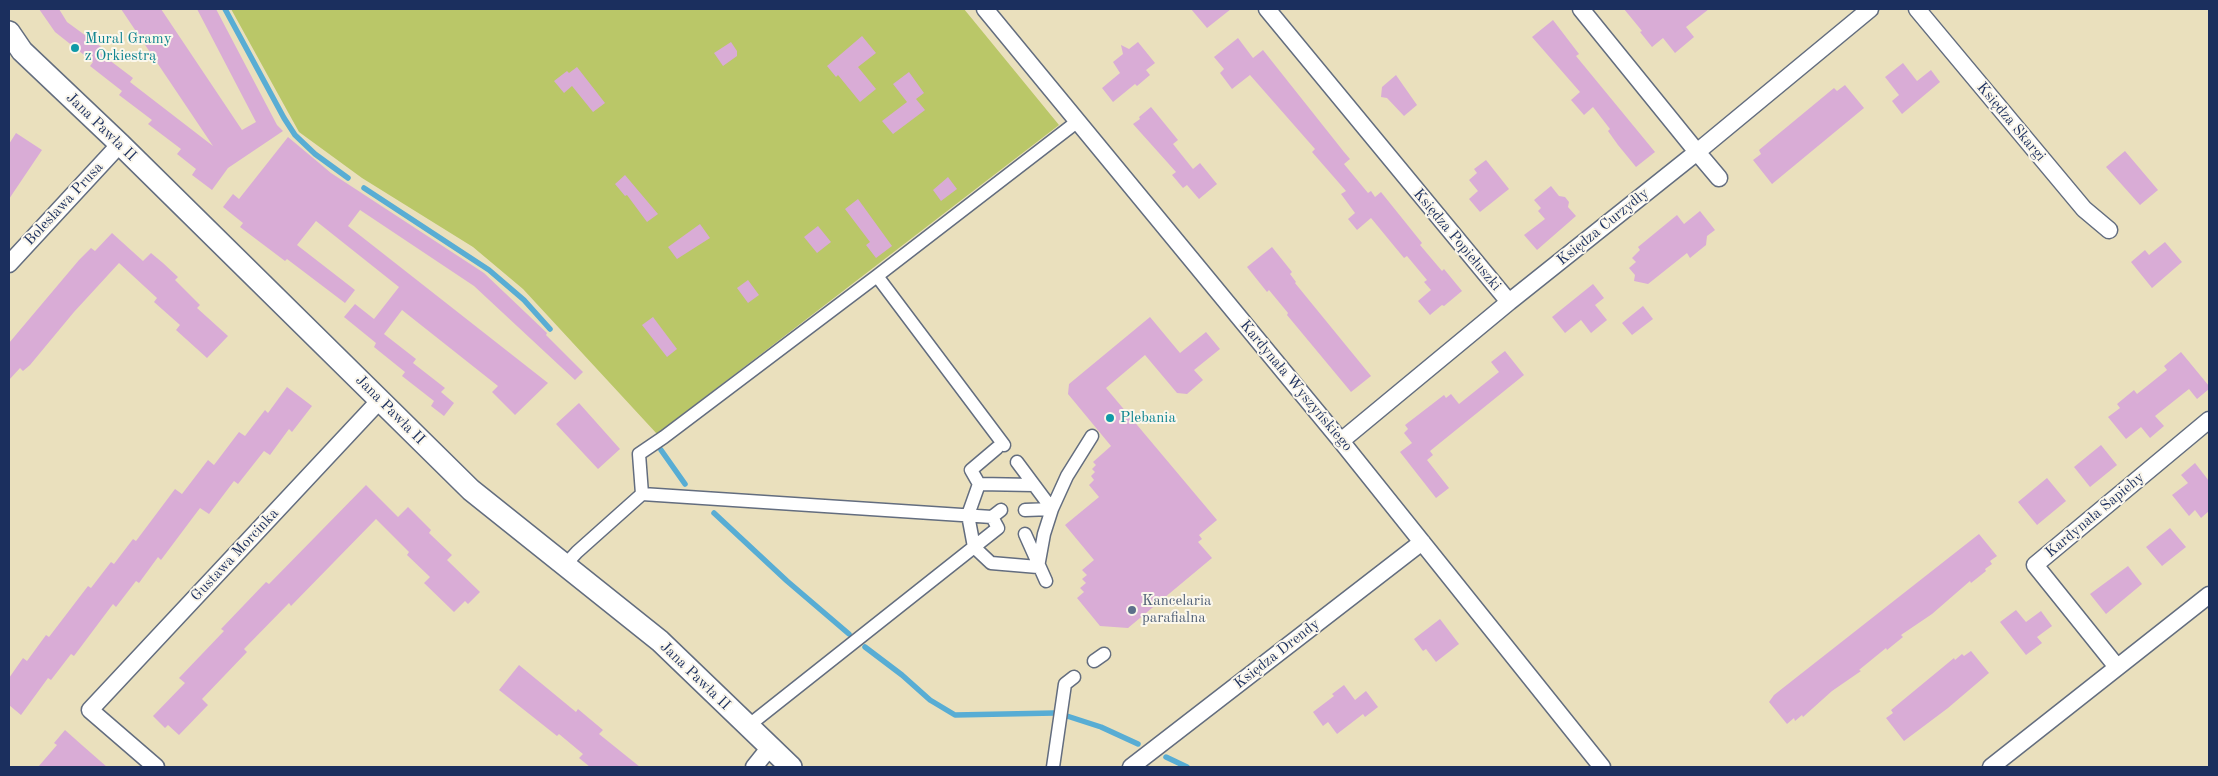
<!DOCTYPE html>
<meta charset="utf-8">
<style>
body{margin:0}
#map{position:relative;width:2218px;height:776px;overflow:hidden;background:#eae0bd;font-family:"Old Standard TT",serif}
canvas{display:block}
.frame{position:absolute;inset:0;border:10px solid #1b2f5e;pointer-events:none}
</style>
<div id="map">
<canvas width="2218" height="776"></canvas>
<div class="frame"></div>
</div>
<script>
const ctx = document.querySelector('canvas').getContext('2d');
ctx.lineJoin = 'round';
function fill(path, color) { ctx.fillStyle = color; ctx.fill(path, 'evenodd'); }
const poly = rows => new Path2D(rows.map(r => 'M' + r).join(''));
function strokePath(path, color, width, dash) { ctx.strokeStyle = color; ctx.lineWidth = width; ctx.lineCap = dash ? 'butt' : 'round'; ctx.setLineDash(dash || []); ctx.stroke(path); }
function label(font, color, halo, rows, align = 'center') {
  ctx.font = font + ' "Old Standard TT",serif'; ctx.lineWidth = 4; ctx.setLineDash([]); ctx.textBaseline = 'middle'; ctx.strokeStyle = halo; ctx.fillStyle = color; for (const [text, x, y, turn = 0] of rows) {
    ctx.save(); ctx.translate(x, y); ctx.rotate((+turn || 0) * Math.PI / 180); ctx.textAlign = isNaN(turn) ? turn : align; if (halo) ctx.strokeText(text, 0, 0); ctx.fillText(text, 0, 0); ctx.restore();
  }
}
fill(poly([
 [231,9,964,9,1059,125,657,434,523,289,473,247,362,178,299,132]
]), '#bac768');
strokePath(poly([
 [225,9,284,118,295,135,315,154,348,178],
 [364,188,489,270,524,300,550,329],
 [661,450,685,484],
 [714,513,787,581,849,634],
 [865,647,902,675,930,700,955,715,1055,713],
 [1067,716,1101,727,1138,744],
 [1166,757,1187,767]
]), '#58add4', 5.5);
fill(poly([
 [39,9,59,9,67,22,104,49,100,53,133,78,130,82,213,146,121,9,161,9,242,130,256,122,197,9,216,9,277,125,283,131,228,168,212,190,192,175,196,169,177,154,181,149,148,124,152,120,119,95,122,91,90,66,93,62,55,32],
 [1191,9,1231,9,1207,28],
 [1624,9,1709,9,1686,27,1694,37,1675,53,1663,38,1652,47,1640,32,1642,31],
 [1553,20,1579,54,1576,56,1655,152,1636,167,1618,145,1608,131,1610,129,1593,107,1584,115,1571,100,1580,92,1532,37],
 [862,36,876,53,858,67,876,89,860,102,838,75,836,77,827,66],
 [1238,38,1253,58,1263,50,1344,152,1350,159,1344,164,1368,193,1371,191,1375,197,1381,192,1422,243,1420,245,1442,271,1444,269,1462,291,1444,306,1442,305,1430,315,1418,301,1431,290,1424,282,1427,280,1407,256,1404,258,1371,218,1357,230,1348,219,1355,213,1341,194,1346,191,1312,152,1315,149,1250,75,1232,89,1220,73,1224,69,1214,57],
 [731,42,737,51,737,56,723,66,714,53],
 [1138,42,1155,63,1146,70,1150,75,1137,86,1135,84,1113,102,1102,88,1120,73,1113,62,1123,54,1121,45,1129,49],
 [1903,63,1917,81,1931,70,1940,82,1902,114,1892,101,1899,95,1885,77],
 [577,67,605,103,593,112,572,86,564,93,554,81,567,71,569,73],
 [909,72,924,93,916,99,925,110,893,134,882,121,907,102,893,84],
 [1396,75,1417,105,1404,116,1387,98,1381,97,1382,87],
 [1845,85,1864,108,1772,184,1753,160,1761,154,1759,150,1834,88,1837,91],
 [1151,107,1178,140,1173,144,1193,169,1200,163,1217,184,1199,199,1187,185,1183,188,1172,175,1176,172,1133,124,1140,119,1139,117],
 [16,133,42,150,9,199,9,144],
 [288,137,331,173,484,273,547,333,546,335,583,372,575,380,474,286,360,210,348,226,548,383,515,415,492,392,498,386,402,310,384,334,416,359,413,363,445,388,441,392,454,403,444,416,431,406,434,401,402,376,405,372,374,347,376,343,344,317,355,304,374,319,399,287,316,221,297,245,355,290,345,303,287,259,285,261,240,227,243,223,223,207,233,194,239,199],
 [2125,151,2158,190,2140,205,2106,167],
 [1486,160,1509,189,1480,212,1469,199,1478,191,1469,180,1477,173,1474,169],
 [625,175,658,214,647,222,627,195,625,196,615,184],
 [948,177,957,189,941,201,933,190],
 [1551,186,1559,196,1565,197,1569,202,1568,207,1576,216,1537,250,1524,235,1545,219,1538,211,1541,208,1534,200],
 [858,199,892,246,876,258,866,245,870,242,845,209],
 [1700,211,1715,230,1707,236,1706,245,1690,258,1687,253,1648,284,1634,281,1635,275,1629,268,1636,262,1632,258,1640,250,1638,247,1677,215,1684,224],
 [700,224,710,238,677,259,668,247],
 [818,226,831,242,817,253,804,237],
 [112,233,143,261,151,253,163,263,178,277,175,280,200,305,197,308,228,336,207,358,176,330,180,325,154,302,157,298,119,263,74,312,30,365,23,371,20,368,9,380,9,343,79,260,91,248,95,251],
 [2165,242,2182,262,2152,288,2131,262,2145,250,2149,255],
 [1272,247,1292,272,1290,274,1296,282,1295,283,1371,376,1351,392,1287,315,1288,313,1269,290,1267,292,1247,267],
 [748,280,759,295,748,303,737,288],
 [1593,284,1604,298,1595,305,1607,320,1591,333,1581,320,1565,333,1552,317],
 [1643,306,1653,319,1632,335,1622,323],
 [653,317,677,349,667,357,642,325],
 [1150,317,1180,353,1206,332,1220,349,1194,370,1203,380,1187,394,1177,393,1145,355,1106,388,1217,520,1199,535,1202,539,1198,542,1212,558,1128,628,1100,626,1077,598,1084,592,1080,588,1086,583,1082,579,1087,575,1082,570,1094,560,1065,525,1099,497,1089,485,1094,480,1091,476,1095,472,1092,469,1096,465,1093,462,1111,446,1068,394,1069,384],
 [1505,351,1524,375,1430,451,1433,455,1427,460,1449,488,1436,498,1400,452,1412,443,1404,433,1408,429,1405,425,1444,395,1446,398,1451,394,1459,404,1499,372,1491,362],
 [2181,352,2209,386,2209,389,2197,399,2189,389,2155,416,2164,426,2150,438,2141,427,2126,439,2108,417,2120,408,2117,404,2134,390,2137,394,2167,370,2164,366],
 [287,387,312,406,292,432,289,429,270,455,264,451,238,484,234,481,209,514,200,508,161,560,158,557,139,583,136,581,116,607,113,604,74,656,71,654,51,680,48,678,21,715,9,705,9,678,23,658,27,661,46,635,49,637,88,586,91,588,111,562,114,564,133,539,136,541,175,489,182,494,208,460,214,465,239,432,245,436,265,410,268,413],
 [579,403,620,449,598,469,556,424],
 [2101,445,2117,465,2090,487,2074,467],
 [2195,463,2209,481,2209,511,2201,518,2195,510,2189,516,2172,495,2188,483,2181,475],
 [2047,478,2066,501,2037,525,2018,502],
 [366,485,398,517,408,507,431,530,429,533,452,555,447,560,480,592,468,604,465,601,454,612,424,583,430,577,407,555,409,552,376,519,291,606,289,603,244,649,247,652,202,699,208,705,179,735,168,725,165,728,153,716,185,683,179,678,224,631,221,629,266,582,269,584],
 [2170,528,2186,547,2162,566,2146,547],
 [1979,534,1997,556,1990,561,1992,564,1985,569,1986,571,1971,583,1970,581,1932,614,1901,635,1903,637,1887,650,1886,648,1859,670,1861,671,1832,691,1803,717,1802,715,1795,721,1794,718,1787,724,1769,702,1774,695],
 [2128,566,2142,584,2106,614,2090,594],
 [2016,610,2026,622,2041,611,2052,626,2037,637,2042,643,2026,655,2000,622],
 [1440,619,1459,644,1436,662,1426,649,1423,651,1414,639],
 [1971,651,1989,673,1948,708,1904,741,1886,718,1893,713,1891,710,1954,658,1955,660,1962,654,1964,656],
 [519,665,576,712,578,709,603,730,599,734,640,767,590,767,579,758,583,754,559,734,557,736,499,690],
 [1344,685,1355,700,1366,691,1378,707,1365,717,1363,714,1337,734,1328,722,1323,726,1313,712,1334,696,1332,694],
 [65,730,83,746,107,767,38,767,57,745,54,743]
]), '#d9acd6');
const pedestrian = poly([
 [877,276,1004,445],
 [997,448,971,470,979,484,968,515,974,547,991,563,1038,567,1044,534,1052,509,1067,476,1092,436],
 [1017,462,1052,509],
 [979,484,1034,485],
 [642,494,639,454,664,437,877,276,1078,121],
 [1025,510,1052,509],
 [1025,534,1046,581],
 [565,565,577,552,642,494,992,517],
 [1094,661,1104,654],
 [748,726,998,528,992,517,1001,510],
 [1053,767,1065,684,1074,677]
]);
const minor = poly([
 [985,9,1341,441,1602,767],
 [1267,9,1509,302,1341,441],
 [1917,9,2084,209,2109,230],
 [1719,178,1697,152,1870,9],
 [9,264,120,144],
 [1509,302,1697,152,1581,9],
 [2117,667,2035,565,2209,420],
 [156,767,90,710,380,400],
 [754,767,770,747],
 [1131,767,1422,542],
 [1991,767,2209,595]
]);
const tertiary = poly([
 [9,32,22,51,120,144,471,490,660,641,791,767]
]);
strokePath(pedestrian, '#636d7f', 15);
strokePath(minor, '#636d7f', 19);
strokePath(tertiary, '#636d7f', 24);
strokePath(pedestrian, '#fff', 12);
strokePath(minor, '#fff', 16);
strokePath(tertiary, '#fff', 21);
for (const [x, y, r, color] of [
 [75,48,5,"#0f9aa8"],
 [1110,418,5,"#0f9aa8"],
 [1132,610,5,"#5c6f8a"]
]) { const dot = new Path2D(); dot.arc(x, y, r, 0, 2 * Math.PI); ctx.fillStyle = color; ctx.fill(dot); strokePath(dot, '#fbf7ec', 2); }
label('15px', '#0d838f', '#fbf7ec', [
 ["Mural Gramy",85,39],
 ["z Orkiestrą",85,56],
 ["Plebania",1120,418]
], 'left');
label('15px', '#1b2f5e', '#fbf7ec', [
 ["Księdza Skargi",2011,122,50],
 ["Jana Pawła II",101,127,44],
 ["Bolesława Prusa",64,204,-47],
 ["Księdza Curzydły",1603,227,-39],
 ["Księdza Popiełuszki",1457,240,50],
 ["Kardynała Wyszyńskiego",1296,386,50],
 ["Jana Pawła II",390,410,45],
 ["Kardynała Sapiehy",2095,515,-40],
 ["Gustawa Morcinka",235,555,-47],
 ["Księdza Drendy",1277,654,-38],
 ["Jana Pawła II",695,676,44]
]);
label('15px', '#4e5e75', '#fbf7ec', [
 ["Kancelaria",1142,601],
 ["parafialna",1142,618]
], 'left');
</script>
